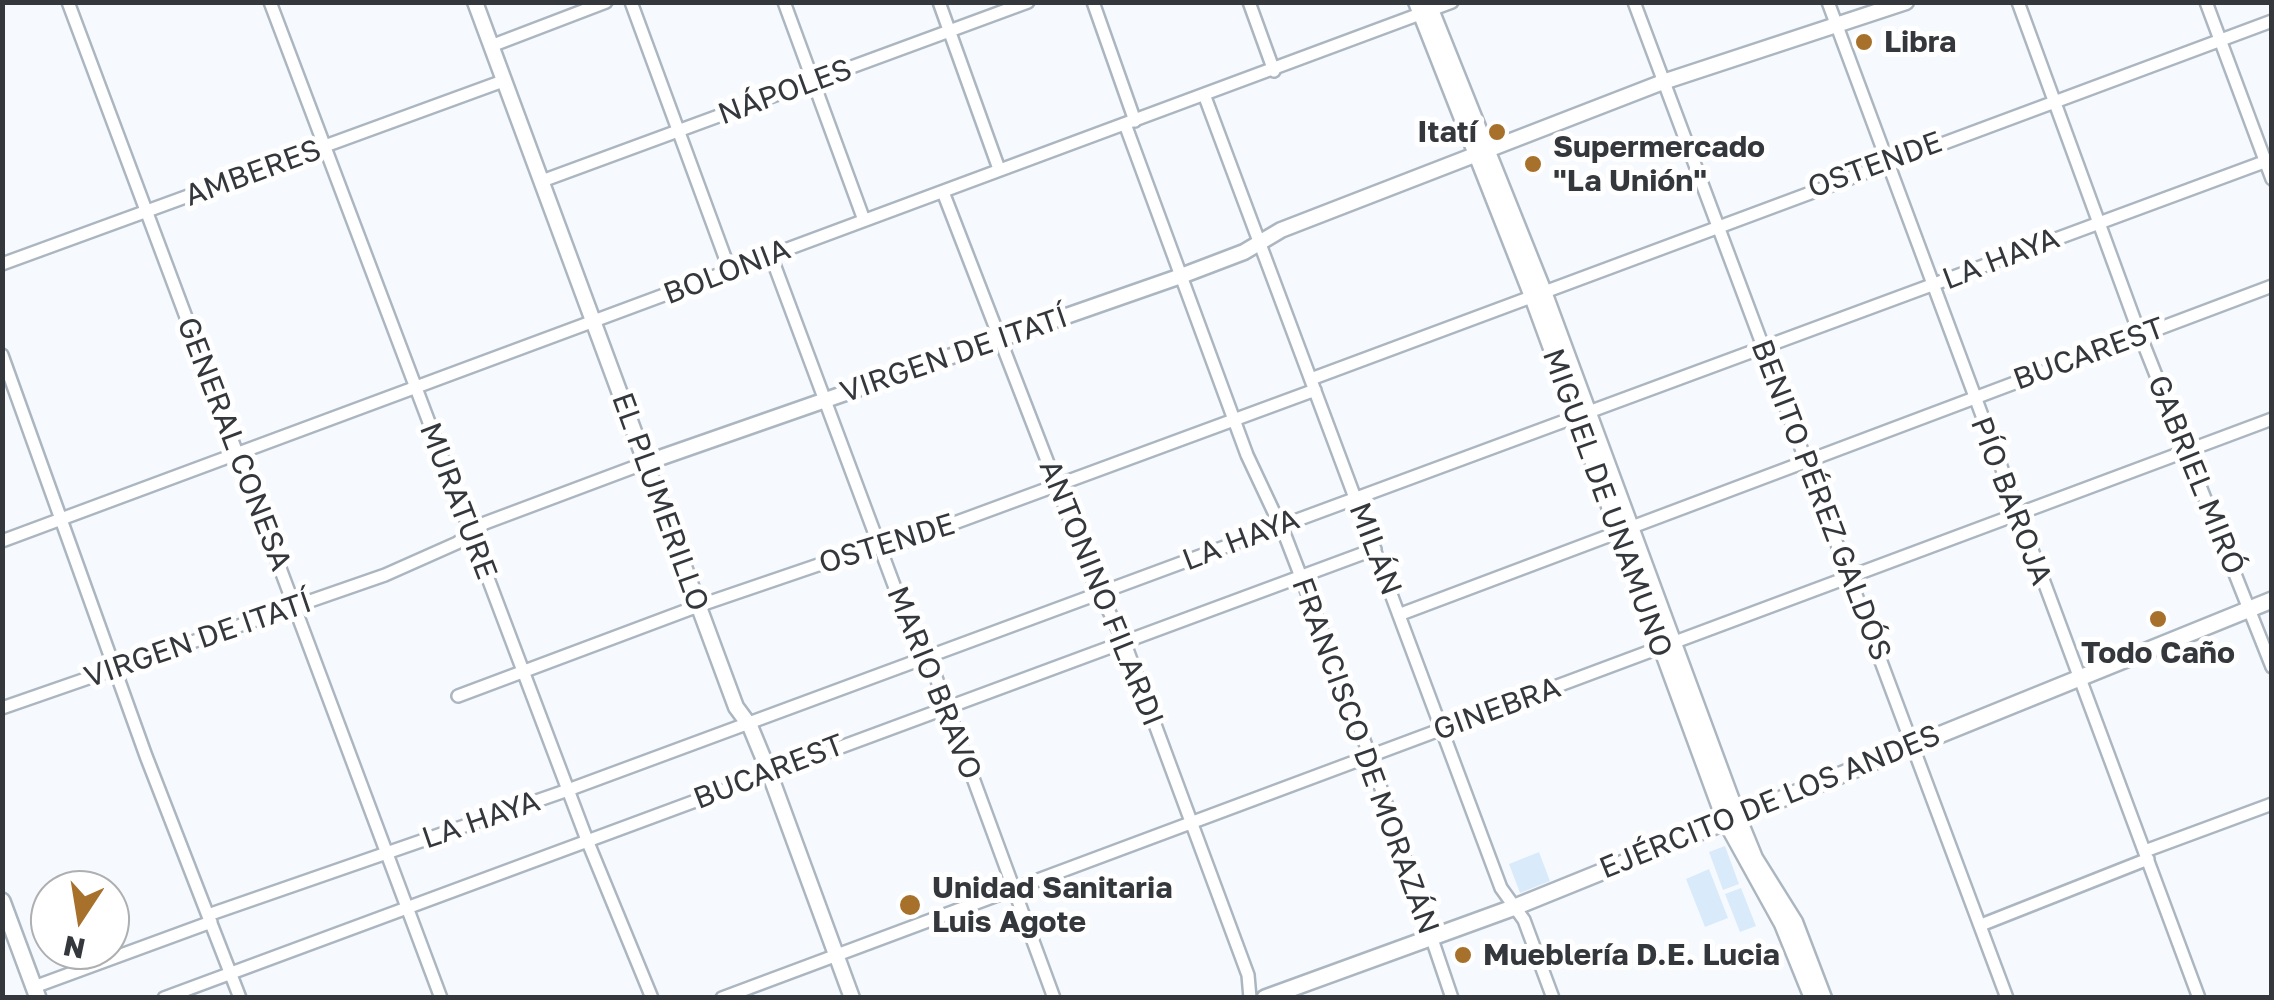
<!DOCTYPE html>
<meta charset="utf-8">
<style>
body{margin:0}
#map{position:relative;width:2274px;height:1000px;overflow:hidden;background:#f6fafe;font-family:"Golos Text",sans-serif}
canvas{display:block}
.frame{position:absolute;inset:0;border:5px solid #34383c;pointer-events:none}
.north{position:absolute;left:30px;top:870px;width:100px;height:100px;box-sizing:border-box;background:#fff;border:2px solid #aeafb1;border-radius:50%;rotate:192deg;font-size:28px;font-weight:700;line-height:40px;text-align:center;color:#34383c}
.north::after{content:'';display:block;margin:auto;width:35px;height:45px;background:#a7712c;clip-path:polygon(50% 0,100% 100%,50% 72%,0 100%)}
</style>
<div id="map">
<canvas width="2274" height="1000"></canvas>
<div class="frame"></div>
<div class="north">N</div>
</div>
<script>
const ctx = document.querySelector('canvas').getContext('2d');
ctx.lineJoin = 'round';
function fill(path, color) { ctx.fillStyle = color; ctx.fill(path, 'evenodd'); }
const poly = rows => new Path2D(rows.map(r => 'M' + r).join(''));
function strokePath(path, color, width, dash) { ctx.strokeStyle = color; ctx.lineWidth = width; ctx.lineCap = dash ? 'butt' : 'round'; ctx.setLineDash(dash || []); ctx.stroke(path); }
function label(font, color, halo, rows, align = 'center') {
  ctx.font = font + ' "Golos Text",sans-serif'; ctx.lineWidth = 10; ctx.setLineDash([]); ctx.textBaseline = 'middle'; ctx.strokeStyle = halo; ctx.fillStyle = color; for (const [text, x, y, turn = 0] of rows) {
    ctx.save(); ctx.translate(x, y); ctx.rotate((+turn || 0) * Math.PI / 180); ctx.textAlign = isNaN(turn) ? turn : align; if (halo) ctx.strokeText(text, 0, 0); ctx.fillText(text, 0, 0); ctx.restore();
  }
}
fill(poly([
 [1725,846,1739,884,1723,890,1709,852],
 [1539,852,1550,881,1520,893,1509,864],
 [1709,869,1728,918,1705,927,1686,879],
 [1741,888,1756,926,1740,932,1725,894]
]), '#d9eafb');
const minor = poly([
 [68,2,441,998],
 [270,2,587,840,652,998],
 [631,2,730,271],
 [784,2,864,220],
 [939,2,999,169],
 [1093,2,1135,121],
 [1249,2,1274,71],
 [1634,2,2007,998],
 [1828,2,2199,998],
 [2018,2,2140,335,2272,667],
 [2206,2,2272,179],
 [491,46,606,2],
 [1205,97,1501,888,1524,920,1553,998],
 [1125,124,1247,455,1286,538,1370,756,1452,998],
 [542,181,1028,2],
 [943,192,1094,582,1124,641,1248,975,1250,998],
 [771,256,916,644,931,664,1054,998],
 [2,264,503,81],
 [2,355,146,756,240,998],
 [1311,379,2272,21],
 [2,541,1452,2],
 [1401,614,2272,286],
 [458,696,698,606,862,550,892,546,1315,390],
 [2,708,385,575,457,543,485,523,645,463],
 [2145,851,2272,804],
 [208,915,568,790,2272,159],
 [1981,925,2148,859],
 [34,987,211,922],
 [164,998,1375,549],
 [722,998,2272,419]
]);
const tertiary = poly([
 [475,2,736,707,750,726,769,772,852,998],
 [1416,2,1531,294,1724,819,1782,924,1812,998],
 [1428,2,1543,289,1737,814,1755,858,1795,922,1824,998],
 [645,463,1181,276,1244,252,1281,230,1663,82,1906,2]
]);
const secondary = poly([
 [2,901,38,998],
 [1265,998,1515,907,2272,600]
]);
strokePath(minor, '#acb6c0', 16);
strokePath(tertiary, '#acb6c0', 19);
strokePath(secondary, '#acb6c0', 20);
strokePath(minor, '#fff', 11);
strokePath(tertiary, '#fff', 14);
strokePath(secondary, '#fff', 15);
for (const [x, y, r, color] of [
 [1864,42,10,"#a7712c"],
 [1497,132,10,"#a7712c"],
 [1533,164,10,"#a7712c"],
 [2158,619,10,"#a7712c"],
 [910,905,12,"#a7712c"],
 [1463,955,10,"#a7712c"]
]) { const dot = new Path2D(); dot.arc(x, y, r, 0, 2 * Math.PI); ctx.fillStyle = color; ctx.fill(dot); strokePath(dot, '#fff', 4); }
label('bold 30px', '#34383c', '#fff', [
 ["Libra",1884,42],
 ["Itatí",1477,132,"right"],
 ["Supermercado",1553,147],
 ["\"La Unión\"",1553,181],
 ["Todo Caño",2158,653,"center"],
 ["Unidad Sanitaria",932,888],
 ["Luis Agote",932,922],
 ["Mueblería D.E. Lucia",1483,955]
], 'left');
label('30px', '#34383c', '#fff', [
 ["NÁPOLES",785,92,-20],
 ["OSTENDE",1875,165,-20],
 ["AMBERES",253,173,-20],
 ["LA HAYA",2001,259,-21],
 ["BOLONIA",727,272,-21],
 ["BUCAREST",2089,354,-20],
 ["VIRGEN DE ITATÍ",954,355,-19],
 ["GENERAL CONESA",234,444,69],
 ["GABRIEL MIRÓ",2196,475,68],
 ["BENITO PÉREZ GALDÓS",1821,500,69],
 ["MURATURE",458,501,69],
 ["PÍO BAROJA",2011,501,69],
 ["EL PLUMERILLO",660,502,70],
 ["MIGUEL DE UNAMUNO",1607,503,70],
 ["LA HAYA",1241,540,-21],
 ["OSTENDE",887,544,-17],
 ["MILÁN",1375,549,69],
 ["ANTONINO FILARDI",1101,593,68],
 ["VIRGEN DE ITATÍ",198,640,-19],
 ["MARIO BRAVO",934,683,68],
 ["GINEBRA",1497,709,-20],
 ["FRANCISCO DE MORAZÁN",1365,756,70],
 ["BUCAREST",769,772,-21],
 ["EJÉRCITO DE LOS ANDES",1770,802,-22],
 ["LA HAYA",481,820,-19]
]);
</script>
